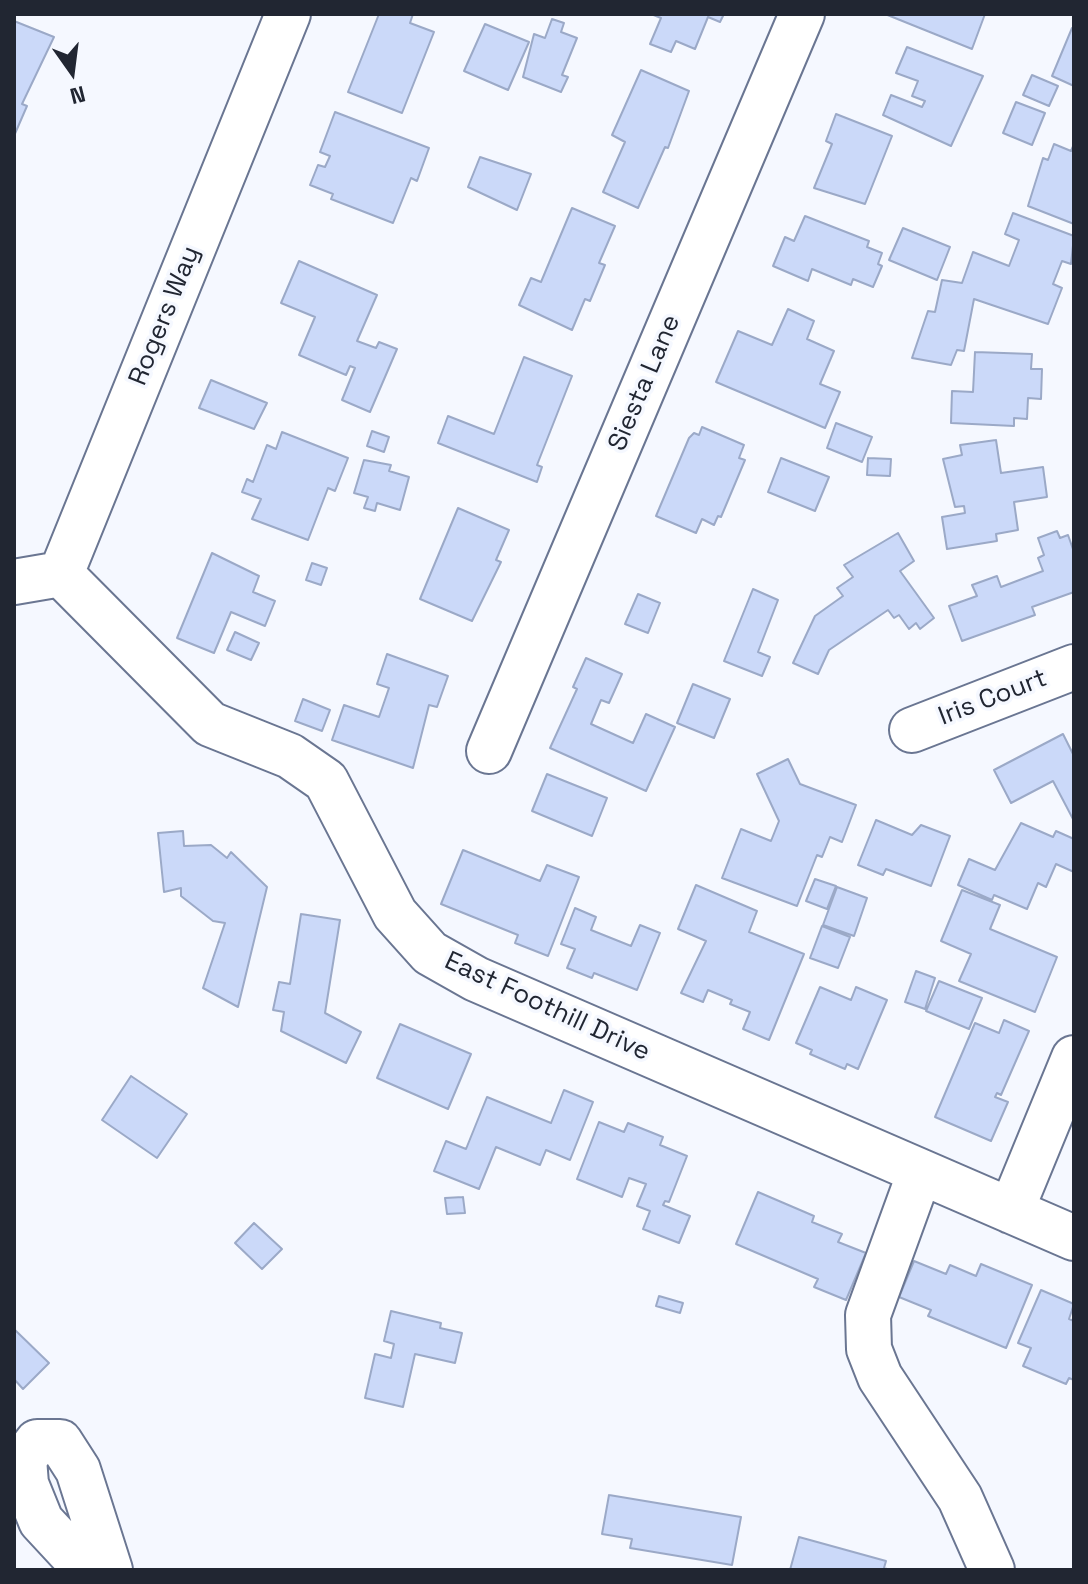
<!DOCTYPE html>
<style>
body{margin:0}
#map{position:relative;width:1088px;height:1584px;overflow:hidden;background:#f5f8ff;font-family:"Space Grotesk",sans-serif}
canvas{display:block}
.frame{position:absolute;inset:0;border:16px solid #212632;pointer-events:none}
.north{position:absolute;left:32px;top:32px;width:80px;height:80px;-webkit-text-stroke:6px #f5f8ff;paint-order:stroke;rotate:166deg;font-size:22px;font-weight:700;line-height:32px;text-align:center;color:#212632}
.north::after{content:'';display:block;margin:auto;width:28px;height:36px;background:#212632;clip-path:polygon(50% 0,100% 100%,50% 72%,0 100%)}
</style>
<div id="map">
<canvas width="1088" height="1584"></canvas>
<div class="frame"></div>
<div class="north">N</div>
</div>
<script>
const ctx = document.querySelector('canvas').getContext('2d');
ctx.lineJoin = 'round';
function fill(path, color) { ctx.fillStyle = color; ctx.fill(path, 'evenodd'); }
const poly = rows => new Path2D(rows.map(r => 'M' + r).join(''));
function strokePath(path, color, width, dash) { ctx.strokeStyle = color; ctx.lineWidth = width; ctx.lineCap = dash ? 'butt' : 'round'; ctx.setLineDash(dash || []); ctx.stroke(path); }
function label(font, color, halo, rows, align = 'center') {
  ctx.font = font + ' "Space Grotesk",sans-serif'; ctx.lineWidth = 7; ctx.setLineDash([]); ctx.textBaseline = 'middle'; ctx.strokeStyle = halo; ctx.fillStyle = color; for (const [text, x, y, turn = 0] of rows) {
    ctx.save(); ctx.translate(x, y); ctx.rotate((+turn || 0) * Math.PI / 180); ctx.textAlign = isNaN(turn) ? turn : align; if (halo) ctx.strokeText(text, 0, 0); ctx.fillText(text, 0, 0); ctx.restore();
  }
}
const building = poly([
 [379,14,413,14,410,23,434,32,402,113,348,92,379,14],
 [651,14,724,14,720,22,708,17,695,49,676,41,671,52,650,44,661,18,651,14],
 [885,14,985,14,972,49,885,14],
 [552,19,564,23,561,32,577,38,562,75,568,77,561,92,523,77,534,34,545,38,552,19],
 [14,21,54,37,22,104,27,106,14,136,14,21],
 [485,24,529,42,508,90,464,71,485,24],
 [1072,28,1074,29,1074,86,1052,76,1072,28],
 [907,47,983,76,951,146,883,115,891,95,922,107,925,101,912,96,918,81,896,73,907,47],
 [641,70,689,91,668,148,665,147,638,208,603,192,625,142,612,135,641,70],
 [1032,75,1058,86,1049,106,1023,95,1032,75],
 [1016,102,1045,113,1032,145,1003,133,1016,102],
 [335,112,429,148,417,181,411,178,393,223,331,199,333,194,310,185,318,165,325,167,330,156,320,152,335,112],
 [836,114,892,136,865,204,814,188,832,144,826,141,836,114],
 [1054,144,1071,151,1074,144,1074,224,1028,206,1043,158,1048,160,1054,144],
 [480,157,531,174,517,210,468,187,480,157],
 [572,208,615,226,599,263,605,265,590,301,585,299,572,330,519,305,531,278,541,282,572,208],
 [1013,213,1074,236,1071,264,1062,261,1053,284,1062,288,1048,324,974,299,964,351,957,350,951,365,912,358,928,311,935,312,942,280,962,283,973,252,1009,266,1019,240,1005,234,1013,213],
 [805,216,869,241,867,247,882,253,878,264,882,266,873,287,853,279,851,285,812,269,808,281,773,266,785,237,794,241,805,216],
 [903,228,950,247,937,280,889,260,903,228],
 [299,261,377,295,357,341,376,348,379,342,397,349,370,412,342,400,355,368,350,366,346,375,299,355,315,317,281,303,299,261],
 [788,309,814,321,807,339,834,351,820,384,840,392,825,428,716,382,738,331,772,345,788,309],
 [975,352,1032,354,1031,369,1042,369,1041,399,1028,398,1027,419,1014,418,1014,426,951,423,952,391,973,392,975,352],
 [524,357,572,376,537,465,542,467,537,482,438,443,448,416,494,434,524,357],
 [211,380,267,403,254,429,199,408,211,380],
 [836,423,872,437,862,462,827,448,836,423],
 [702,427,744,445,739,458,745,460,721,517,718,516,714,525,702,519,696,533,656,516,689,438,694,433,699,435,702,427],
 [372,431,389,437,384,452,367,446,372,431],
 [282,432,348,458,335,491,328,488,308,540,252,519,261,499,242,492,247,479,253,482,267,445,276,449,282,432],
 [996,440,1001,473,1043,467,1047,497,1014,502,1018,530,996,534,997,541,947,549,942,517,965,513,964,506,955,507,943,459,962,455,960,445,996,440],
 [781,458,829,477,815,511,768,492,781,458],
 [868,458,891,459,890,476,867,475,868,458],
 [364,460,391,465,389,471,409,477,400,510,377,503,375,511,364,508,368,497,354,493,364,460],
 [458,508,509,530,496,560,501,562,472,621,420,599,458,508],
 [1057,531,1060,538,1068,535,1074,552,1074,592,1032,607,1035,615,962,641,949,606,977,596,972,585,997,576,1001,587,1043,571,1038,558,1044,555,1038,538,1057,531],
 [898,533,914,561,900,571,934,618,920,629,916,623,909,629,899,615,894,618,888,610,829,650,818,674,793,663,815,616,843,596,837,588,853,577,844,565,898,533],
 [212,553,259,576,253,592,275,601,265,626,231,612,214,653,177,638,212,553],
 [312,563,327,568,321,585,306,580,312,563],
 [753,589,778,600,758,652,770,657,762,676,724,661,753,589],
 [638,594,660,603,648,633,625,624,638,594],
 [235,632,259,643,251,660,227,650,235,632],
 [387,654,448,676,437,707,429,705,413,768,332,740,344,705,379,717,389,688,377,684,387,654],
 [586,658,622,674,609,703,601,700,591,724,633,743,646,714,675,727,646,791,550,748,577,689,573,687,586,658],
 [693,684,730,699,714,738,677,723,693,684],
 [303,699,330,710,322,731,295,721,303,699],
 [1063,734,1074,756,1074,821,1053,781,1011,803,994,770,1063,734],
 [788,759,800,784,856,805,842,842,830,837,822,857,817,855,797,906,722,878,741,829,771,841,779,821,757,774,788,759],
 [547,774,607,798,592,836,532,811,547,774],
 [876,820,912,835,921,825,950,836,931,886,886,869,883,875,858,865,876,820],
 [1021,823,1053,837,1056,831,1074,839,1074,872,1056,864,1046,887,1038,883,1027,909,994,895,992,900,958,885,969,859,995,870,1021,823],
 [183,831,184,846,211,845,227,858,231,852,267,887,238,1007,203,988,225,923,213,921,181,896,181,888,164,892,158,833,183,831],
 [463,850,540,881,547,865,579,877,548,956,515,943,518,935,441,904,463,850],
 [815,879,836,886,827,909,806,901,815,879],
 [696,885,757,911,749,932,804,954,769,1040,743,1029,750,1012,730,1004,732,1000,708,990,703,1002,681,993,706,941,678,929,696,885],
 [837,887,867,898,854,936,823,925,837,887],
 [962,890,1000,905,990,929,1057,957,1035,1012,959,981,971,954,941,941,962,890],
 [575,908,596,917,591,930,631,946,640,925,660,933,637,990,594,973,592,978,567,968,575,949,561,944,575,908],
 [301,914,340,920,325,1013,361,1032,346,1063,281,1031,284,1012,273,1010,279,982,290,984,301,914],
 [822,926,850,937,838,968,810,958,822,926],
 [916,971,935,978,925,1009,905,1002,916,971],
 [939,981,982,998,969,1029,926,1011,939,981],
 [820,987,851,1000,856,987,887,1000,858,1069,847,1064,845,1069,810,1054,812,1050,796,1043,820,987],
 [1004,1020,1029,1031,1001,1095,997,1093,995,1097,1008,1102,991,1141,935,1117,975,1023,999,1033,1004,1020],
 [400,1024,471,1054,448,1109,377,1078,400,1024],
 [131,1076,187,1114,157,1158,102,1120,131,1076],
 [564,1090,593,1102,570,1160,546,1150,540,1165,496,1147,479,1189,434,1171,446,1141,466,1149,487,1097,551,1123,564,1090],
 [599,1122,624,1132,628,1123,663,1137,660,1145,687,1156,669,1202,665,1201,663,1205,690,1216,679,1243,643,1229,650,1211,637,1206,646,1184,629,1178,622,1197,577,1179,599,1122],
 [758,1192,814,1216,812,1222,842,1234,838,1242,866,1253,846,1300,814,1287,818,1279,736,1244,758,1192],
 [463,1197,465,1213,447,1214,445,1198,463,1197],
 [254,1223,282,1249,262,1269,235,1243,254,1223],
 [914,1261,946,1274,950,1265,976,1276,981,1264,1032,1285,1006,1348,928,1316,931,1310,899,1297,914,1261],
 [1041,1290,1074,1304,1069,1319,1074,1321,1074,1380,1069,1378,1066,1384,1023,1366,1031,1348,1018,1343,1041,1290],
 [659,1296,683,1303,680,1313,656,1306,659,1296],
 [391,1311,441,1323,440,1328,462,1333,455,1363,415,1354,403,1407,365,1398,375,1354,391,1358,394,1344,384,1341,391,1311],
 [14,1329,49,1363,23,1389,14,1379,14,1329],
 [609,1495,741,1517,732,1565,630,1548,632,1539,602,1534,609,1495],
 [799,1537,886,1561,884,1568,890,1570,790,1570,799,1537]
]);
fill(building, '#cbd9f9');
strokePath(building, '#9ba9c7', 2);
const minor = poly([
 [61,574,210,724,290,756,326,781,395,914,430,953,476,979,1074,1238],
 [61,574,288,14],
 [14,582,61,574],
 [912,730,1074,667],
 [489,751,802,14],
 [920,1172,868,1315,869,1349,880,1377,960,1498,992,1570],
 [1011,1211,1074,1058],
 [37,1442,60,1442,78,1470,110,1570,79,1562,41,1521,26,1484,24,1459,37,1442]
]);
strokePath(minor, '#6a7692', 48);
strokePath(minor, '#fff', 44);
label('26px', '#212632', '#f5f8ff', [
 ["Rogers Way",165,316,-68],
 ["Siesta Lane",645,383,-67],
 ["Iris Court",993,698,-21],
 ["East Foothill Drive",547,1007,25]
]);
</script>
